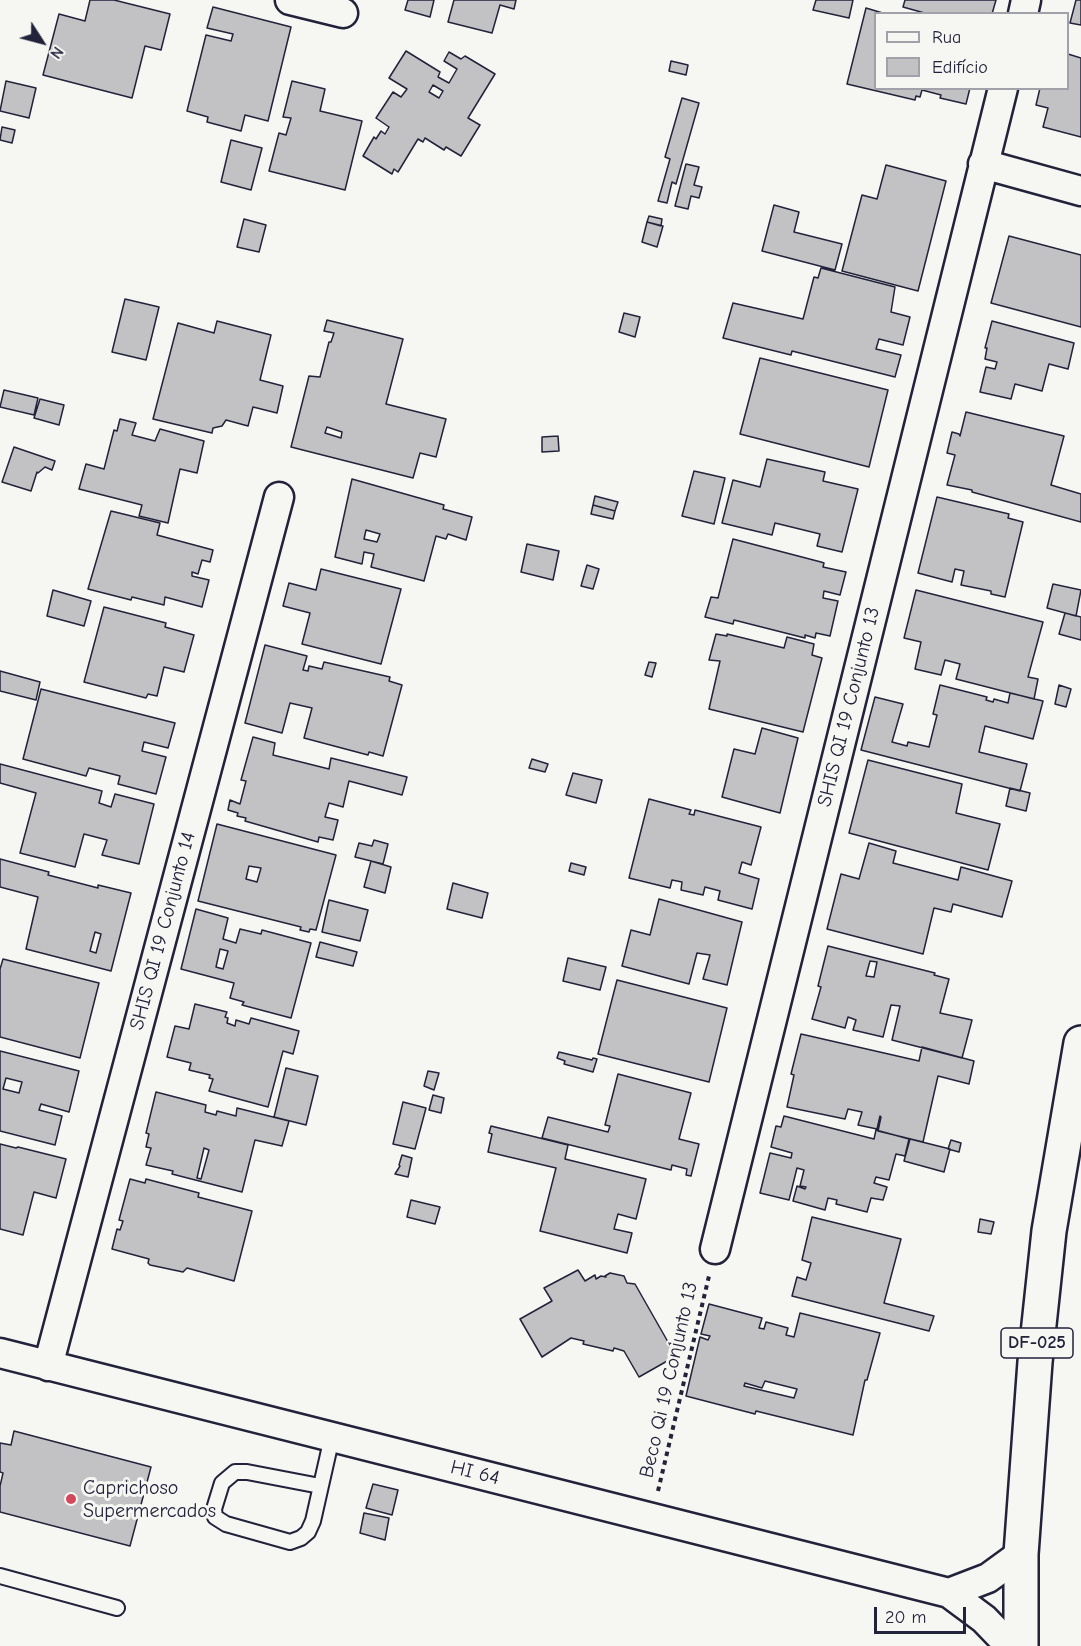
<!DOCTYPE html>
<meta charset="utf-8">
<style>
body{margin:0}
#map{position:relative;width:1081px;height:1646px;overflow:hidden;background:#f6f6f2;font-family:"Comic Neue",sans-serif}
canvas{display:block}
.legend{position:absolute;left:874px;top:12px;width:195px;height:78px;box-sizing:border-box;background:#f6f6f2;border:2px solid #a1a1a9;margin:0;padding:8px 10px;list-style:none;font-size:18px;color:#22223b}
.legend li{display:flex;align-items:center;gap:12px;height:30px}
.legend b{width:30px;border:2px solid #a1a1a9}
.north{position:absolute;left:12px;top:12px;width:60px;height:60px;-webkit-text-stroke:4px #f6f6f2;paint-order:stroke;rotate:126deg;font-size:16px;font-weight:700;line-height:24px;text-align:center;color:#22223b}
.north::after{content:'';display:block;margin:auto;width:21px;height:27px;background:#22223b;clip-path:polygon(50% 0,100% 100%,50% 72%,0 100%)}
.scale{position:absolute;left:874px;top:1607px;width:92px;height:27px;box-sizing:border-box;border:3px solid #22223b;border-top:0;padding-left:8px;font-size:18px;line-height:21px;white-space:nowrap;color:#22223b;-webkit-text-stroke:4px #f6f6f2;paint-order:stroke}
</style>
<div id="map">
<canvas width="1081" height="1646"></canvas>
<ul class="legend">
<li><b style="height:8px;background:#f6f6f2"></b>Rua</li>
<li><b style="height:16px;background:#c2c2c4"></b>Edifício</li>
</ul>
<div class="north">N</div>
<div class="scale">20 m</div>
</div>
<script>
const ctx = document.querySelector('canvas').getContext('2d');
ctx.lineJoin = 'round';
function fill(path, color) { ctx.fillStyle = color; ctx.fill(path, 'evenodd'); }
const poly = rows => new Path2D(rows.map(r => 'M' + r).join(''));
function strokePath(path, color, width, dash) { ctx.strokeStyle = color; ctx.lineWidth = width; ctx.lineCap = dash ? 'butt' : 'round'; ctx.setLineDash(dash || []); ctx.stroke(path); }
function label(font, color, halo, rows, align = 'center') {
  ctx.font = font + ' "Comic Neue",sans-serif'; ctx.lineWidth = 6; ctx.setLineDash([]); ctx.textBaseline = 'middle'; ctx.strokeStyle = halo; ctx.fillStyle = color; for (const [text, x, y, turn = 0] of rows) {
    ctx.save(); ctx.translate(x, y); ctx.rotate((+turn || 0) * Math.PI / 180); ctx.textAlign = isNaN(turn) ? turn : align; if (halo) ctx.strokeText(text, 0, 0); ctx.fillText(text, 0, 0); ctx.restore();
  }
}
const building = poly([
 [90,0,114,0,170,14,161,50,145,46,132,98,43,75,59,14,85,21,90,0],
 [408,0,434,0,430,17,405,10,408,0],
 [454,0,516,0,514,9,500,5,492,33,448,22,454,0],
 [816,0,853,0,849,18,813,10,816,0],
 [905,0,996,0,992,14,928,14,903,7,905,0],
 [1076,0,1081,0,1081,25,1070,23,1076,0],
 [213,7,291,27,268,121,245,115,241,131,207,122,208,117,187,111,206,35,231,41,233,34,207,28,213,7],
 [866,8,886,14,876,14,876,88,970,88,966,104,940,98,941,95,922,90,920,97,916,96,915,100,847,84,866,8],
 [406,51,440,72,438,77,449,83,457,69,444,61,449,52,461,59,465,56,495,74,468,118,480,125,461,156,446,147,444,150,425,138,423,142,418,139,398,172,394,169,392,174,363,156,374,137,376,139,381,131,385,134,389,127,376,118,393,92,401,97,407,89,389,78,406,51],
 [433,85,443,91,439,98,429,92,433,85],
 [1068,54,1081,58,1081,137,1043,127,1048,108,1036,105,1040,88,1068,88,1068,54],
 [671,61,688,65,686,75,669,71,671,61],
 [6,81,36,88,29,118,0,111,6,81],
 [292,81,325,89,320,111,362,121,345,190,269,171,279,133,286,135,291,118,283,117,292,81],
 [682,98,699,103,676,184,672,182,667,203,658,201,670,159,665,157,682,98],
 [2,127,15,130,12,143,0,140,2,127],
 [231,140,262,148,251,190,221,182,231,140],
 [686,164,699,167,694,185,702,187,699,198,691,196,688,209,675,206,686,164],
 [886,165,946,181,918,291,842,271,862,195,877,199,886,165],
 [774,205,799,212,794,232,842,244,835,270,762,251,774,205],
 [649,216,662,219,661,226,647,222,649,216],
 [244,219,266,225,259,252,237,247,244,219],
 [647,222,663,226,657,247,642,242,647,222],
 [1009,236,1081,255,1081,327,991,303,1009,236],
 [821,268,895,287,891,312,910,317,903,345,879,339,876,349,901,355,895,377,792,351,791,355,723,338,733,303,803,319,814,277,818,278,821,268],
 [125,299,159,307,146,360,112,352,125,299],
 [624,313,640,317,635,337,619,332,624,313],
 [327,320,403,339,386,404,446,419,436,457,420,453,413,478,291,447,309,376,320,377,329,342,331,342,334,333,324,331,327,320],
 [327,427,342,432,341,438,325,433,327,427],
 [217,321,271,335,260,380,283,386,277,413,253,407,248,426,226,420,222,426,213,428,212,433,153,419,178,323,214,333,217,321],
 [992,321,1074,343,1068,369,1049,364,1042,391,1015,384,1011,399,980,392,986,367,995,369,997,362,985,359,987,348,985,348,992,321],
 [760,358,888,390,869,467,740,434,760,358],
 [4,390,38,398,34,415,0,407,4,390],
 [40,399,64,405,59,425,34,418,40,399],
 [966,412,1064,436,1051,485,1081,494,1081,522,972,492,972,490,947,485,955,455,947,453,952,432,959,434,960,436,966,412],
 [120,419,136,423,132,435,155,441,160,429,204,441,197,473,180,469,168,523,139,516,142,505,79,489,86,464,104,469,114,430,117,431,120,419],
 [558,436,559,451,542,452,542,437,558,436],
 [14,447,55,461,52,470,45,467,38,473,37,472,31,491,2,482,14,447],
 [767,459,825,472,823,481,858,489,842,552,817,546,820,534,775,523,772,535,722,523,733,480,760,487,767,459],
 [694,471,725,478,714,524,682,516,694,471],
 [352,479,444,505,443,509,472,517,466,540,448,534,446,539,436,536,424,581,371,567,374,554,364,552,362,564,335,557,352,479],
 [366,530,380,534,377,542,364,539,366,530],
 [595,496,618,502,615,511,593,505,595,496],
 [937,497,1009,514,1008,518,1023,522,1005,597,991,594,991,591,961,585,964,571,955,569,952,582,918,573,937,497],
 [593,505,615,511,613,519,591,514,593,505],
 [111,511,160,523,157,535,213,550,210,562,202,560,198,574,192,572,192,576,209,580,202,607,165,597,164,605,132,597,131,600,88,589,111,511],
 [733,539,821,562,824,563,823,567,846,572,840,595,824,591,823,598,838,601,830,636,816,633,815,638,805,635,805,638,734,620,733,624,705,617,711,597,718,598,733,539],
 [527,544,559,551,553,580,521,572,527,544],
 [587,565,599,569,593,589,581,586,587,565],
 [321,569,401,589,381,664,302,644,310,613,283,606,289,583,316,590,321,569],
 [1053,584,1081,590,1076,616,1047,608,1053,584],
 [53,590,91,601,84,626,47,616,53,590],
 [916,590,1043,622,1028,677,1038,679,1034,699,956,679,960,664,945,660,941,675,915,669,921,642,904,638,916,590],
 [104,607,166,623,165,627,194,635,184,672,164,667,157,696,148,694,146,698,84,682,104,607],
 [1065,613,1081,617,1081,640,1059,634,1065,613],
 [716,634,727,636,727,634,784,648,787,637,814,644,812,655,822,658,803,732,709,709,720,661,709,660,716,634],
 [265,645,307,656,303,670,308,671,309,666,322,669,324,662,390,677,389,681,402,685,383,756,369,752,368,755,304,738,312,708,290,703,282,733,245,723,265,645],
 [649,662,656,663,652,677,645,675,649,662],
 [0,671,40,682,36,700,0,691,0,671],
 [940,685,987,697,986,700,993,702,994,699,1008,703,1010,693,1043,701,1033,739,985,726,979,752,1027,764,1020,791,861,750,875,697,903,704,892,742,907,746,908,742,929,747,937,715,933,714,940,685],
 [1059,685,1071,689,1066,707,1055,704,1059,685],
 [41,689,175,723,168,748,144,742,142,751,166,757,156,794,118,784,120,776,89,768,86,776,23,759,41,689],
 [762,728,798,738,780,813,722,797,734,749,755,754,762,728],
 [253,737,275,743,273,755,329,769,331,758,407,777,402,795,349,781,343,807,329,803,325,817,338,820,333,840,319,837,318,842,245,821,246,818,237,816,238,813,228,810,230,800,240,804,246,781,241,780,253,737],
 [532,759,548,764,545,772,529,768,532,759],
 [868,760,962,784,956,813,1000,824,988,870,849,833,868,760],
 [0,764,102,791,99,803,111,807,115,794,154,804,139,864,102,855,107,840,84,834,75,867,20,853,36,793,0,783,0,764],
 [573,773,602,780,596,803,566,795,573,773],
 [1010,788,1030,793,1026,811,1006,806,1010,788],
 [649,799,691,810,689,814,694,815,695,810,761,827,751,865,742,862,739,873,759,879,752,909,718,900,720,891,705,887,703,895,681,890,682,882,672,880,670,888,629,878,649,799],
 [217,824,336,855,316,930,310,929,309,932,300,930,301,927,198,901,217,824],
 [249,866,261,868,257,882,246,879,249,866],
 [374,840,388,844,383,864,355,857,359,843,372,846,374,840],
 [869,843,896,851,893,863,958,880,961,867,1012,881,1002,917,953,904,951,912,934,908,923,954,827,929,841,874,859,879,869,843],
 [0,859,49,872,48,875,98,888,98,885,131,893,111,971,26,949,38,897,0,887,0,859],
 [95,932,101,934,96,953,90,951,95,932],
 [371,861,391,867,385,893,364,887,371,861],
 [571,863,586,867,584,875,569,871,571,863],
 [453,883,488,893,482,918,447,909,453,883],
 [659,899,742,922,727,985,703,979,710,955,697,953,689,984,622,966,631,930,650,935,659,899],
 [329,900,368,910,360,941,322,932,329,900],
 [196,909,228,918,223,939,236,943,240,929,261,934,262,930,311,943,291,1018,242,1005,244,1002,230,998,234,983,181,969,196,909],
 [220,949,228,951,223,969,216,967,220,949],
 [320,942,357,952,353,966,316,957,320,942],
 [828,946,935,973,934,975,949,979,940,1013,972,1020,962,1058,892,1040,900,1006,891,1005,883,1037,853,1030,856,1020,848,1017,845,1028,812,1019,821,987,818,986,828,946],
 [870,961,877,962,874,977,866,976,870,961],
 [568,958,606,967,600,990,563,981,568,958],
 [3,959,99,983,80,1058,0,1037,0,969,3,959],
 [617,980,727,1008,709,1082,598,1054,617,980],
 [195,1004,227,1012,225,1017,228,1018,227,1023,235,1026,236,1020,249,1024,251,1018,299,1031,293,1054,283,1051,268,1107,209,1091,213,1079,209,1078,210,1075,189,1070,191,1063,167,1057,175,1026,189,1029,195,1004],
 [801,1034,919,1061,922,1047,974,1061,969,1084,938,1076,923,1142,878,1131,881,1117,880,1116,877,1129,858,1125,862,1112,848,1109,845,1119,787,1107,794,1075,791,1074,801,1034],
 [0,1051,79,1071,69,1112,41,1104,39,1110,62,1116,55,1145,0,1131,0,1051],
 [6,1078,22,1082,19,1093,3,1089,6,1078],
 [559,1052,592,1060,593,1058,597,1059,593,1072,564,1064,565,1061,557,1058,559,1052],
 [286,1068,318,1076,306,1125,274,1117,286,1068],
 [428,1071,439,1073,434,1090,424,1086,428,1071],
 [618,1074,691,1093,679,1139,699,1144,691,1176,686,1175,687,1169,672,1165,671,1170,542,1138,548,1117,608,1132,610,1126,605,1125,618,1074],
 [156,1092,206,1105,205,1112,216,1115,217,1111,236,1116,237,1108,289,1121,282,1146,255,1140,242,1192,172,1174,173,1171,146,1165,151,1148,146,1147,149,1134,146,1133,156,1092],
 [204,1148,209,1150,201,1179,197,1178,204,1148],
 [433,1095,444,1098,441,1113,429,1110,433,1095],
 [403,1102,426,1108,415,1149,393,1144,403,1102],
 [784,1116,874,1139,876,1130,909,1139,905,1156,896,1154,889,1180,876,1177,874,1183,887,1187,883,1200,871,1198,867,1212,836,1204,837,1200,828,1198,825,1210,793,1201,797,1186,805,1189,806,1187,800,1186,804,1170,797,1168,789,1200,760,1193,770,1153,791,1158,792,1153,771,1147,776,1126,781,1127,784,1116],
 [491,1126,568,1145,565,1159,646,1179,636,1219,618,1214,614,1229,632,1233,627,1253,540,1231,556,1168,488,1152,492,1134,489,1133,491,1126],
 [910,1139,950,1149,944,1172,904,1161,910,1139],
 [951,1140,961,1143,959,1152,948,1149,951,1140],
 [0,1144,16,1148,18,1147,66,1159,56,1198,34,1192,23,1235,0,1229,0,1144],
 [402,1155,412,1158,408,1177,395,1174,400,1166,399,1165,402,1155],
 [130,1179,145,1183,146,1179,199,1193,198,1197,252,1211,234,1281,187,1268,183,1272,150,1265,148,1263,149,1259,112,1249,117,1229,120,1230,123,1221,119,1220,130,1179],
 [411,1200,440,1207,435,1224,407,1217,411,1200],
 [812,1217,901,1239,884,1303,934,1316,929,1331,792,1296,797,1277,806,1280,811,1263,802,1260,812,1217],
 [980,1219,994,1222,991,1234,978,1232,980,1219],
 [578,1270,585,1281,595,1275,596,1279,601,1276,606,1277,605,1276,610,1273,624,1276,627,1283,635,1284,676,1356,639,1377,624,1351,614,1348,613,1351,583,1344,584,1341,571,1338,542,1357,520,1319,552,1301,544,1288,578,1270],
 [709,1304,762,1318,759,1328,764,1329,766,1322,788,1328,786,1335,794,1337,800,1313,880,1333,867,1380,865,1380,853,1435,756,1411,755,1414,686,1396,700,1337,708,1340,710,1336,701,1334,709,1304],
 [765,1381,797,1389,794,1398,744,1386,745,1383,762,1388,765,1381],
 [14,1431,151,1467,130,1546,0,1512,0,1486,3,1473,0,1472,0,1443,11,1445,14,1431],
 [373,1484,398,1490,392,1515,366,1508,373,1484],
 [364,1513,389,1518,385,1540,360,1533,364,1513]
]);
fill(building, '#c2c2c4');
strokePath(building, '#22223b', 1.5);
const lane = poly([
 [320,1486,247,1472,235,1472,222,1483,214,1509,215,1517,226,1524,290,1542,301,1538,308,1532,313,1521,332,1437],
 [0,1576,117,1608]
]);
const street = poly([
 [290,0,343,13],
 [1023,14,1026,0],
 [983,164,1081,191],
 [715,1249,1003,88],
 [0,1353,949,1593,984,1619,1010,1646],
 [48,1366,279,497],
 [949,1593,988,1578,1021,1554]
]);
const primary = poly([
 [1021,1646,1021,1554,1035,1362,1049,1231,1081,1043]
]);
strokePath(lane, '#22223b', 18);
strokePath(street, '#22223b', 33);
strokePath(primary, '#22223b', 38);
strokePath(poly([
 [658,1491,709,1276]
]), '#22223b', 4, [4.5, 4.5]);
strokePath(lane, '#f6f6f2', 14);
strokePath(street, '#f6f6f2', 28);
strokePath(primary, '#f6f6f2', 33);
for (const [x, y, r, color] of [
 [71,1499,6,"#d1495b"]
]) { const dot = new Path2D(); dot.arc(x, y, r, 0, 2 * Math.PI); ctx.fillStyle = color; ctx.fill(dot); strokePath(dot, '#f6f6f2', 2); }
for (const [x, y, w] of [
 [1037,1343,72]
]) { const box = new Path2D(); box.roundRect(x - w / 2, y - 15, w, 30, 4.5); ctx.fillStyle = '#f6f6f2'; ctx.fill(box); strokePath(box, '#22223b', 1.5); }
label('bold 18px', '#22223b', null, [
 ["DF-025",1037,1343]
]);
label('20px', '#22223b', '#f6f6f2', [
 ["SHIS QI 19 Conjunto 13",849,707,-76],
 ["SHIS QI 19 Conjunto 14",163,931,-75],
 ["Beco Qi 19 Conjunto 13",669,1380,-77],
 ["HI 64",475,1473,14]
]);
label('20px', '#22223b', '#f6f6f2', [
 ["Caprichoso",83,1488],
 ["Supermercados",83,1511]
], 'left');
</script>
